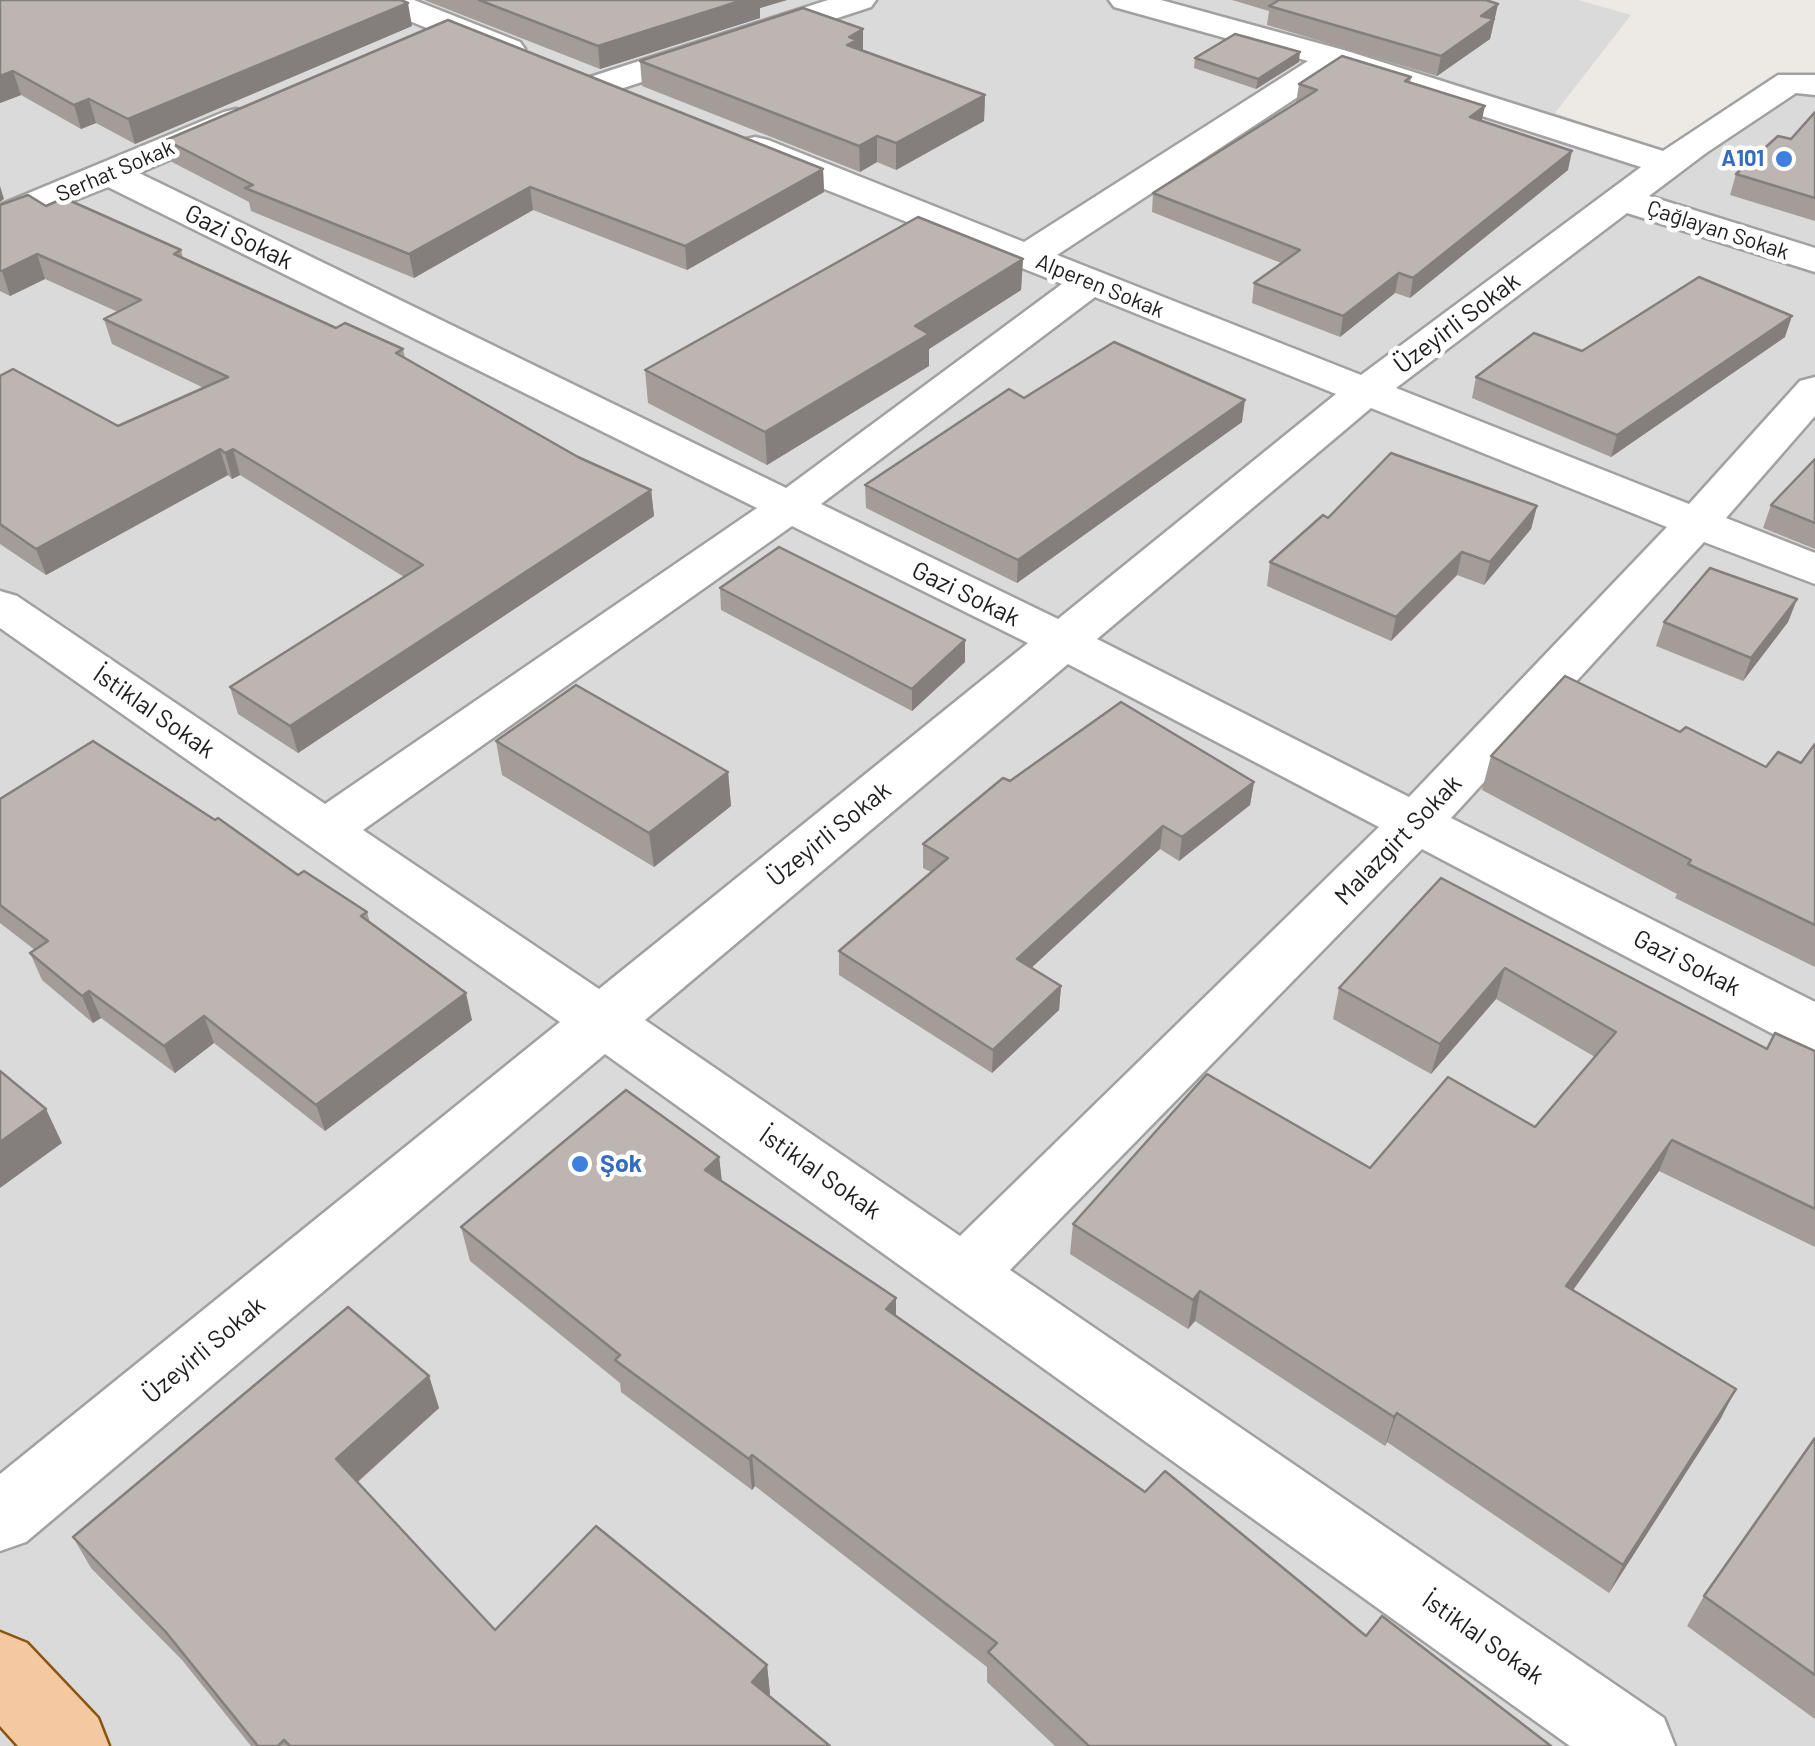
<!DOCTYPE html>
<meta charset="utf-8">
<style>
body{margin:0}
canvas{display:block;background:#ede9e4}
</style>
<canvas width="1815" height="1746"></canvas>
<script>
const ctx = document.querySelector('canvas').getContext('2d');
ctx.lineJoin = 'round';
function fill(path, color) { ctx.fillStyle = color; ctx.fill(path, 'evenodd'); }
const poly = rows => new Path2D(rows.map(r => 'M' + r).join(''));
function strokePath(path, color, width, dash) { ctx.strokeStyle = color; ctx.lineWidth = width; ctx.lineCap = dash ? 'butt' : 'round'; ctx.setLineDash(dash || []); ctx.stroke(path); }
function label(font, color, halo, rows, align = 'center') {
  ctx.font = font + ' Barlow,sans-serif'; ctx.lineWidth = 9; ctx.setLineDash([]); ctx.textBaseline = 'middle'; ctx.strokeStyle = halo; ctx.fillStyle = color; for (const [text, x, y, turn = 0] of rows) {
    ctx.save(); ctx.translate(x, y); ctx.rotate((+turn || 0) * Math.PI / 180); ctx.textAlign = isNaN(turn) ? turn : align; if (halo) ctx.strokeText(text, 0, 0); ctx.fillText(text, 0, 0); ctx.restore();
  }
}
fill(poly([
 [0,0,1578,0,1631,15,1555,113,1683,158,1815,78,1815,1746,0,1746]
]), '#dbdada');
const minor = poly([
 [370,0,414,0,520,42,525,49,520,56,508,59,496,56,375,7,370,0],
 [828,0,876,0,871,7,611,92,599,95,587,92,582,85,587,78,828,0],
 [1109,0,1161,0,1347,51,1663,151,1778,75,1815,75,1815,95,1796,93,1706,153,1649,196,1815,248,1815,272,1627,213,1396,388,1689,504,1800,381,1815,377,1815,416,1726,518,1815,553,1815,584,1704,542,1451,818,1815,1002,1815,1051,1794,1045,1422,849,1010,1270,1664,1718,1675,1746,1570,1746,605,1054,26,1542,0,1551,0,1474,560,1022,0,628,0,591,17,596,325,804,757,508,108,187,0,230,0,205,224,112,236,109,248,112,253,119,248,126,139,173,786,488,1062,284,742,156,737,148,742,140,755,137,768,140,1024,242,1308,61,1114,7,1109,0],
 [1339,70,1641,167,1361,375,1057,255,1339,70],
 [1095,297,1336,394,1058,619,821,504,1095,297],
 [1371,408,1667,527,1409,797,1097,639,1371,408],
 [792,526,1028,643,599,989,363,830,792,526],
 [1068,664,1379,827,960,1236,645,1020,1068,664]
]);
const major = poly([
 [0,1632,27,1643,98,1718,109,1746,18,1746,0,1726,0,1632]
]);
strokePath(minor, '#a1a1a1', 5);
strokePath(major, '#8a550c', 5);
fill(minor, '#fff');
fill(major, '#f4c9a2');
fill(poly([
 [0,0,412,26,135,144,96,123,81,129,21,95,0,103],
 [424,0,787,0,760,8,760,18,600,69],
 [1232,0,1486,0,1498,4,1490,39,1437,76,1267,25,1269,11],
 [863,29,863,51,985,95,984,121,896,170,877,162,860,172,642,86,640,61],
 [1195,58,1299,62,1256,89,1194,68],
 [1411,77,1410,83,1481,121,1568,170,1410,298,1395,293,1340,337,1252,303,1254,283,1281,263,1152,212,1153,193,1296,103,1299,84],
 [1815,112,1815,221,1730,195,1736,174,1791,139],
 [166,140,823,169,824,192,687,270,533,210,414,278,251,211,249,202,172,162],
 [0,205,46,206,181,250,183,258,336,328,403,349,405,358,578,457,651,490,654,516,298,753,238,714,230,687,404,577,240,475,232,479,228,475,46,575,0,544,0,376,118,426,204,388,112,344,104,319,118,312,45,279,10,296,0,291],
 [1023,259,1021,290,929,349,929,366,767,465,648,403,645,370],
 [1785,337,1611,457,1472,398,1476,377,1582,351],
 [1024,398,1242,422,1017,583,866,508,865,485],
 [1815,459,1815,549,1763,528,1771,505],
 [1537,506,1531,529,1484,585,1457,575,1391,641,1267,586,1270,562,1328,518],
 [720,588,965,640,965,662,912,711,721,610],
 [1797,599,1788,622,1743,681,1656,646,1664,622],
 [1680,732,1766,767,1801,763,1815,744,1815,967,1675,898,1677,894,1482,790,1491,756],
 [496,741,728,772,731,806,654,867,502,775],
 [1010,781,1254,782,1250,805,1179,861,1160,849,1031,968,1061,986,1059,1010,992,1073,839,975,839,951,931,872,923,868,923,844],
 [0,799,298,875,367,912,370,923,472,1020,325,1131,214,1043,175,1073,101,1018,93,1023,42,980,30,953,35,950,0,923],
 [1441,878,1767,1049,1815,1051,1815,1247,1659,1171,1573,1290,1721,1418,1609,1593,1387,1442,1385,1446,1195,1321,1188,1329,1070,1254,1073,1224,1370,1168,1535,1127,1595,1057,1496,999,1431,1074,1333,1019,1339,988],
 [719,1157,722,1182,896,1298,896,1316,1145,1492,1366,1636,1551,1746,1055,1746,987,1682,987,1667,755,1486,752,1490,621,1392,620,1383,470,1261,461,1227],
 [429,1376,439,1408,358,1482,495,1630,767,1665,770,1694,769,1695,830,1746,251,1746,182,1660,91,1568,73,1537],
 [1815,1438,1815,1719,1687,1626,1704,1596]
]), '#a39c98');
fill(poly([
 [743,0,787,0,760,8,760,18,600,69,598,46],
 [408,3,412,26,135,144,128,119],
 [1498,4,1490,39,1437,76,1441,56,1481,16],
 [863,29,863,54,847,70,849,37],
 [1300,52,1299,62,1256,89,1258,79],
 [13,71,21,95,0,103,0,76],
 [985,95,984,121,896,170,896,143],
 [89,99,96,123,81,129,74,105],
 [1485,106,1481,124,1470,117],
 [877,136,877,162,860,172,859,146],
 [1572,151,1568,170,1410,298,1413,278],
 [823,169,824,192,687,270,685,246],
 [0,186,4,199,0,202],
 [530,187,533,210,414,278,409,254],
 [37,254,45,279,10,296,2,271],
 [1023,259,1021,290,929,349,929,366,767,465,765,432,915,326],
 [1399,273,1395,293,1340,337,1343,316],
 [1792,316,1785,337,1611,457,1617,435],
 [1245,400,1242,422,1017,583,1018,560],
 [220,449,228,475,46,575,36,549],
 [233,449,240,475,232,479,225,453],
 [651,490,654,516,298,753,290,726],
 [1537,506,1531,529,1484,585,1490,562],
 [1462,552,1457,575,1391,641,1396,617],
 [1797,599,1788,622,1743,681,1751,658],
 [965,640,965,662,912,711,912,689],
 [728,772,731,806,654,867,649,833],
 [1254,782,1250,805,1179,861,1182,837],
 [1163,826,1160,849,1015,983,1017,959],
 [1505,968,1496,999,1431,1074,1440,1044],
 [1061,986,1059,1010,992,1073,993,1050],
 [89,991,101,1018,93,1023,82,996],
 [466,993,472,1020,325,1131,316,1105],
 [204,1016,214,1043,175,1073,164,1046],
 [46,1109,62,1143,0,1188,0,1142],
 [1672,1140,1659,1171,1554,1316,1566,1286],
 [719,1157,723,1191,705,1170],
 [1200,1291,1195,1321,1188,1329,1193,1300],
 [896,1298,896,1331,886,1309],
 [429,1376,439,1408,348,1490,336,1459],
 [1736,1389,1721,1418,1609,1593,1623,1565],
 [1397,1413,1387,1442,1385,1446,1394,1417],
 [752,1455,755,1486,752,1490,749,1459],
 [767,1665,770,1694,756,1711,752,1682]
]), '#847f7c');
const building = poly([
 [0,0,401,0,408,3,128,119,89,99,74,105,13,71,0,76,0,0],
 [479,0,743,0,598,46,479,0],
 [1279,0,1486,0,1498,4,1481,16,1494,19,1441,56,1269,6,1279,0],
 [803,8,863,29,849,37,857,40,847,45,985,95,896,143,877,136,859,146,640,61,803,8],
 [448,20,823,169,685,246,530,187,409,254,245,188,253,185,166,140,448,20],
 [1235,34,1300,52,1258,79,1195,58,1235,34],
 [1342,56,1411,77,1405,81,1485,106,1470,117,1572,151,1413,278,1399,273,1343,316,1254,283,1300,250,1153,193,1317,90,1299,84,1342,56],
 [1815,112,1815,198,1736,174,1778,136,1791,139,1815,112],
 [28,195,46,206,64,198,181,250,174,254,336,328,345,323,403,349,396,353,578,457,651,490,290,726,230,687,423,565,233,449,225,453,220,449,36,549,0,524,0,376,13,369,118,426,228,377,104,319,141,300,37,254,2,271,0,270,0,205,28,195],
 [918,217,1023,259,915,326,929,334,765,432,645,370,918,217],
 [1699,277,1792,316,1617,435,1476,377,1534,333,1582,351,1699,277],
 [1114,342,1245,400,1018,560,865,485,1009,389,1024,398,1114,342],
 [1391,453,1537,506,1490,562,1462,552,1396,617,1270,562,1323,515,1328,518,1391,453],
 [1815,459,1815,523,1771,505,1815,459],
 [779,547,965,640,912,689,720,588,779,547],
 [1710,568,1797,599,1751,658,1664,622,1710,568],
 [1565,676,1680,732,1686,727,1766,767,1778,752,1801,763,1815,744,1815,925,1688,864,1691,860,1491,756,1565,676],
 [576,685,728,772,649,833,496,741,576,685],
 [1121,702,1254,782,1182,837,1163,826,1017,959,1061,986,993,1050,839,951,948,858,923,844,1003,778,1010,781,1121,702],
 [93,741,215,820,218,818,298,875,304,871,367,912,361,916,466,993,316,1105,204,1016,164,1046,89,991,82,996,30,953,48,941,0,905,0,799,93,741],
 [1441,878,1767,1049,1775,1033,1815,1051,1815,1209,1672,1140,1566,1286,1736,1389,1623,1565,1397,1413,1394,1417,1200,1291,1193,1300,1073,1224,1207,1074,1370,1168,1448,1077,1535,1127,1616,1032,1505,968,1440,1044,1339,988,1441,878],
 [0,1071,46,1109,0,1142,0,1071],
 [626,1090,719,1157,705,1170,896,1298,886,1309,1145,1492,1165,1471,1366,1636,1382,1616,1551,1746,1089,1746,988,1652,997,1643,752,1455,749,1459,615,1360,620,1355,461,1227,626,1090],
 [348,1307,429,1376,336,1459,495,1630,596,1526,767,1665,752,1682,830,1746,290,1746,284,1740,278,1746,258,1746,165,1631,73,1537,348,1307],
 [1815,1438,1815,1675,1704,1596,1815,1438]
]);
fill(building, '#bdb5b1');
strokePath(building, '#847f7c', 2.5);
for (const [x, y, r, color] of [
 [1784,159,10,"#3f7fe0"],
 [580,1164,10,"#3f7fe0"]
]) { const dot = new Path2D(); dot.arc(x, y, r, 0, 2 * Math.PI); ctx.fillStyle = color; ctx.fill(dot); strokePath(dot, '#fff', 4); }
label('bold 22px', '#366cbe', '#fff', [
 ["A101",1764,159]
], 'right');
label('22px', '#1d1d1d', '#fff', [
 ["Serhat Sokak",115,171,-23],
 ["Çağlayan Sokak",1718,230,18],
 ["Alperen Sokak",1100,286,22]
]);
label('25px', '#1d1d1d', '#fff', [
 ["Gazi Sokak",239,237,26],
 ["Üzeyirli Sokak",1457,323,-37],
 ["Gazi Sokak",966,594,26],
 ["İstiklal Sokak",154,712,35],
 ["Üzeyirli Sokak",829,834,-39],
 ["Malazgirt Sokak",1398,840,-46],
 ["Gazi Sokak",1687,963,27],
 ["İstiklal Sokak",820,1173,35],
 ["Üzeyirli Sokak",204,1350,-40],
 ["İstiklal Sokak",1483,1638,35]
]);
label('bold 25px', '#366cbe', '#fff', [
 ["Şok",600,1164]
], 'left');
</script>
